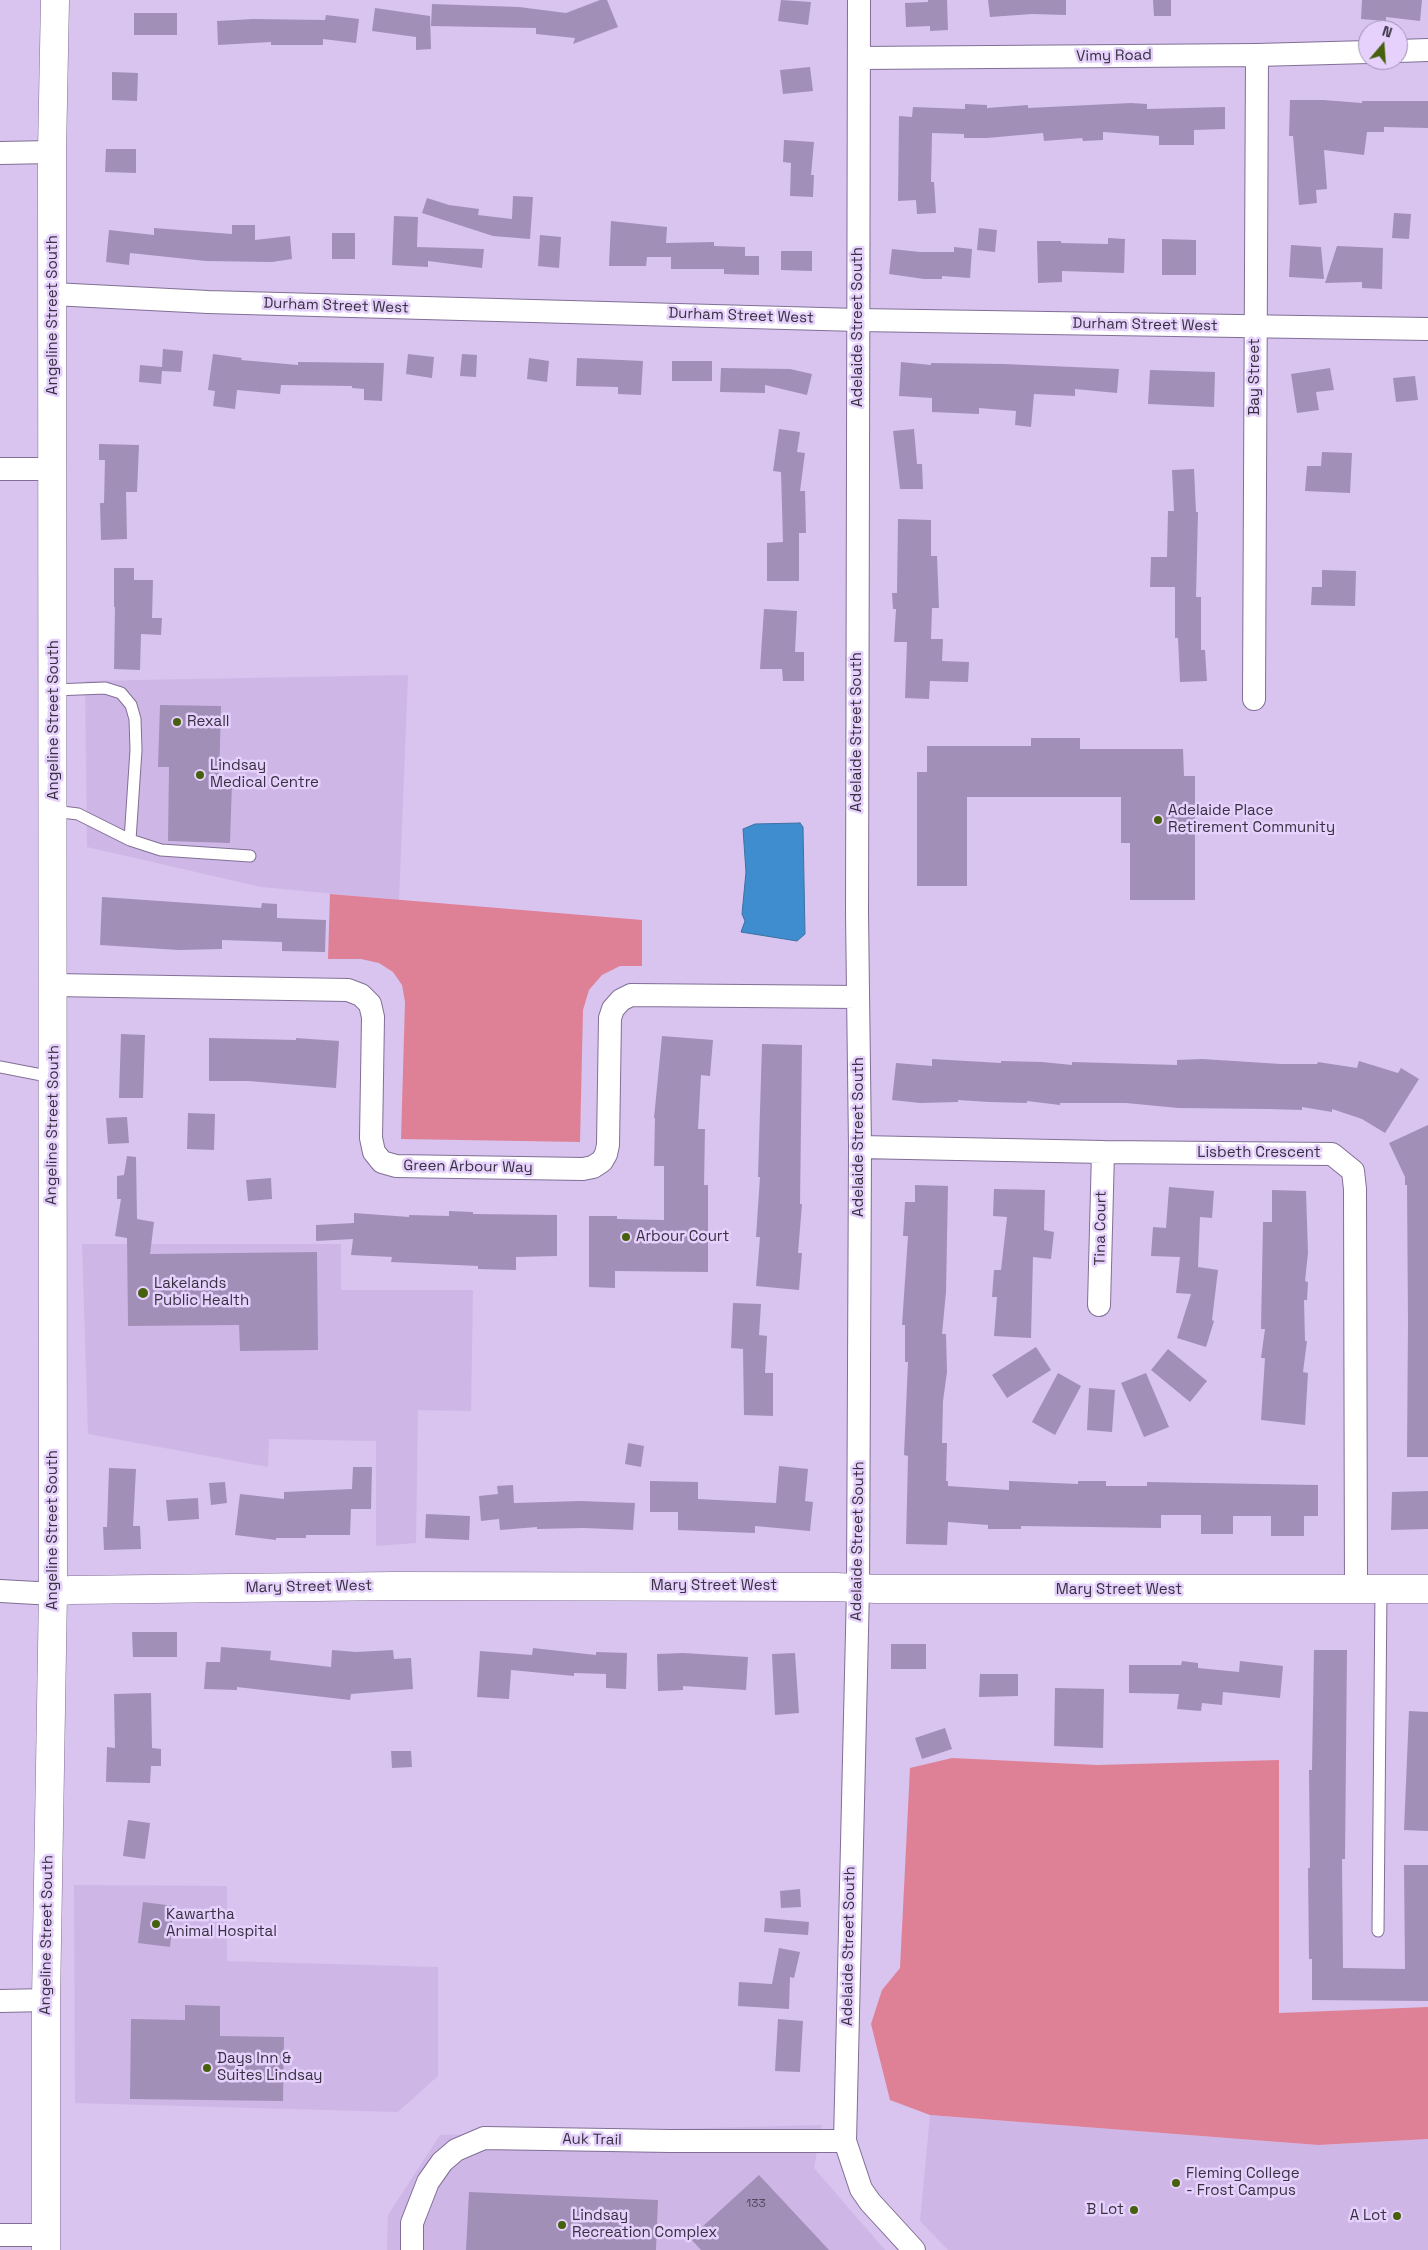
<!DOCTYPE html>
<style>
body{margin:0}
#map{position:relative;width:1428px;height:2250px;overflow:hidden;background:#d8c4ee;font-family:"Space Grotesk",sans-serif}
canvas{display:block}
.north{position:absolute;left:1358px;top:20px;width:50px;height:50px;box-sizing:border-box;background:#e5d1fb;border:1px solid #a091b1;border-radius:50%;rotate:18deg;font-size:14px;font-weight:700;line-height:20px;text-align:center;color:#383041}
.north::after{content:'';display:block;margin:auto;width:18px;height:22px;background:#46600e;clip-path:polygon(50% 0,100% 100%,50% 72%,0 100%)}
</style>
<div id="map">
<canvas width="1428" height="2250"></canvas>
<div class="north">N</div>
</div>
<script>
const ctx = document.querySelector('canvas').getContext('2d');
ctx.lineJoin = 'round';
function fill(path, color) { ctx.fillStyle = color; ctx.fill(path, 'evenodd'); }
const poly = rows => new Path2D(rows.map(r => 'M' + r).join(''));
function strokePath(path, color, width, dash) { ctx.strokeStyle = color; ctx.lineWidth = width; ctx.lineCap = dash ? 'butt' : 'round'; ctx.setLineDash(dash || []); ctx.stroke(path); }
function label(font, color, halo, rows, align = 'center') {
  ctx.font = font + ' "Space Grotesk",sans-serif'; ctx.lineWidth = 5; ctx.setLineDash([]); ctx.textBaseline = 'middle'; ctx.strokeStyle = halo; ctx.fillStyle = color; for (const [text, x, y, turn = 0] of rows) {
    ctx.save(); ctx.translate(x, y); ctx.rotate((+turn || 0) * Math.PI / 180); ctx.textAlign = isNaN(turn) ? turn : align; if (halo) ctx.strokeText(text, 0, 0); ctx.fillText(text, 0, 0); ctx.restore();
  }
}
fill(poly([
 [408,675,399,900,261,887,87,847,85,681],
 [82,1244,341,1244,341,1290,473,1290,471,1411,418,1410,416,1543,376,1546,376,1441,269,1439,268,1467,88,1434],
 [74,1885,227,1886,227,1961,438,1967,438,2076,398,2112,75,2103],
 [930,2115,1318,2145,1428,2139,1428,2250,948,2250,920,2221],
 [822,2125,814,2168,885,2250,387,2250,388,2215,440,2135]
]), '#ceb7e7');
fill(poly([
 [330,894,642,920,642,966,620,966,602,975,589,990,583,1010,580,1142,401,1139,405,1002,402,985,393,972,379,963,361,959,328,959],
 [952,1758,1097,1765,1279,1760,1279,2013,1428,2007,1428,2139,1318,2145,930,2115,890,2100,871,2024,882,1990,900,1968,910,1768]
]), '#df8196');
const water = poly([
 [800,823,803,827,805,934,797,941,741,932,745,921,742,914,746,872,743,829,755,824,800,823]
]);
fill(water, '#3f8dce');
strokePath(water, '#3d71a4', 1);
fill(poly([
 [600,0,607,0,618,27,573,44,575,38,536,34,536,28,431,26,432,4,519,7,566,13],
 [781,0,811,2,808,25,778,21],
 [928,0,947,0,948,30,930,31,930,26,906,27,905,3,928,2],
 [988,0,1066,0,1066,15,1032,14,990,17],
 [1153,0,1171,0,1171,16,1154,16],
 [1362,0,1422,0,1420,21,1386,17,1386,21,1361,19],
 [375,8,430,16,431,49,416,50,416,37,372,31],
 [134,13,177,13,177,35,134,35],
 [326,15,359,19,356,43,323,39,323,45,271,45,271,42,218,45,217,21,253,19,325,20],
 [810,67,813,91,783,94,780,70],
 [112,72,138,73,137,101,112,100],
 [1290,100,1323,100,1362,103,1362,101,1428,101,1428,128,1384,127,1384,132,1367,132,1364,155,1324,150,1327,189,1316,190,1317,203,1299,205,1293,136,1289,136],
 [1131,103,1147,104,1147,109,1225,107,1225,129,1194,130,1194,145,1159,145,1159,136,1103,132,1103,140,1083,141,1082,138,1044,141,1043,133,987,138,964,138,964,134,932,133,931,182,934,182,936,213,917,214,916,200,898,201,899,116,912,117,913,107,965,109,965,104,987,105,987,108,1028,105,1028,108],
 [784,140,814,142,811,175,814,175,813,197,790,196,791,163,783,162],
 [106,149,136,149,136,173,105,172],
 [513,196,533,197,530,239,493,236,422,213,427,198,449,205,479,209,478,215,512,219],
 [1394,213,1411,214,1409,239,1392,238],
 [394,216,418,217,417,247,484,249,482,268,428,261,428,267,392,265],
 [611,221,667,227,666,243,714,242,714,246,745,247,745,256,759,256,759,275,724,274,724,269,671,269,671,257,647,257,646,266,609,266],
 [232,225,255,225,255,240,290,236,292,259,272,262,206,261,130,253,129,265,106,262,109,230,154,235,154,228,232,234],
 [979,228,997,230,995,252,977,250],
 [332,233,355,233,355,259,332,259],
 [540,235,561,237,559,268,538,266],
 [1108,238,1125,239,1124,273,1062,271,1062,282,1038,283,1037,241,1061,241,1061,243,1108,244],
 [1162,239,1196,240,1196,275,1162,275],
 [1291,245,1321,247,1324,279,1289,277],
 [1337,246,1383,248,1382,289,1362,288,1362,282,1325,283],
 [954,247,972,249,970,278,942,276,942,279,924,279,889,274,892,249,920,252,954,252],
 [781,251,812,251,812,271,781,270],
 [163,349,183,351,181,372,162,371,161,384,139,382,140,365,162,367],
 [213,354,242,358,241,360,298,365,298,362,384,363,382,401,364,400,364,389,352,388,352,386,281,385,280,394,237,390,235,409,213,406,215,391,208,390],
 [408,354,434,357,432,378,406,374],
 [462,354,477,355,476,377,460,376],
 [529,358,549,361,547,382,527,379],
 [577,358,643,361,641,395,618,394,618,387,576,386],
 [672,361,712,361,712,381,672,381],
 [901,362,931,365,931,363,1004,364,1119,369,1117,393,1075,389,1075,396,1034,394,1031,427,1015,425,1016,411,979,408,979,414,932,412,932,398,899,396],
 [721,368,790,369,812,374,807,395,765,385,765,393,720,392],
 [1330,368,1334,390,1316,392,1319,410,1297,413,1291,374],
 [1150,370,1215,372,1214,407,1148,404],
 [1415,376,1418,400,1396,402,1393,378],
 [779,429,800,432,797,452,805,453,800,491,805,491,806,533,799,533,799,581,767,581,767,543,783,542,781,472,773,471],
 [914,429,917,464,922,464,923,489,900,489,893,431],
 [99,444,139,445,137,492,126,492,127,539,101,540,100,503,104,503,105,460,99,460],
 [1322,452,1352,453,1350,493,1305,491,1307,466,1321,466],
 [1194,469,1196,512,1198,512,1196,597,1201,597,1201,650,1205,650,1207,681,1180,682,1178,638,1175,638,1175,587,1150,587,1151,557,1167,557,1168,511,1174,511,1172,470],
 [898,519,931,520,931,556,937,556,939,608,932,608,931,639,943,639,942,661,969,662,968,682,930,681,929,699,905,698,907,642,894,642,896,609,893,609,892,593,897,593],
 [114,568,134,568,134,580,153,580,152,618,162,618,161,635,141,634,140,670,114,669,115,607,114,607],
 [1322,570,1356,571,1355,606,1311,605,1312,587,1322,587],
 [764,609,797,611,795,652,804,652,804,681,783,681,782,669,760,669],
 [160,705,221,706,219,782,232,783,230,843,168,841,169,767,158,767],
 [1031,738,1080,738,1080,749,1183,749,1184,776,1195,776,1195,900,1130,900,1130,843,1121,843,1121,797,967,797,967,886,917,886,917,772,927,772,927,746,1031,746],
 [102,897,261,908,262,903,277,904,277,918,326,920,325,952,282,951,282,942,222,940,222,949,179,950,100,945],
 [121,1034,145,1035,143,1098,119,1098],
 [662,1036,713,1040,710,1076,701,1075,698,1129,705,1129,704,1185,708,1185,708,1272,615,1271,615,1288,589,1287,589,1216,617,1216,617,1219,664,1220,664,1166,654,1166,655,1118,654,1118],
 [209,1038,296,1040,296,1038,339,1041,336,1088,248,1081,209,1081],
 [762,1044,802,1045,800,1204,802,1204,798,1253,802,1253,799,1290,756,1286,760,1237,756,1237,760,1177,758,1177],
 [932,1059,1001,1063,1001,1061,1042,1062,1072,1065,1072,1062,1177,1065,1177,1060,1202,1059,1281,1064,1317,1064,1318,1062,1357,1068,1359,1061,1398,1073,1401,1068,1419,1079,1385,1133,1362,1119,1332,1109,1332,1112,1302,1107,1302,1110,1268,1109,1178,1108,1126,1103,1060,1103,1060,1105,1027,1101,1027,1103,989,1102,958,1100,958,1102,920,1103,892,1100,896,1063,932,1066],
 [188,1113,215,1114,214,1150,187,1149],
 [127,1117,129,1143,108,1144,106,1118],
 [1428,1125,1428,1457,1407,1457,1408,1321,1407,1185,1405,1185,1405,1177,1389,1143],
 [127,1156,136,1157,137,1219,154,1222,150,1254,317,1252,318,1350,240,1351,239,1325,128,1326,127,1238,115,1236,121,1199,117,1199,117,1176,124,1175],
 [271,1178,272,1199,248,1201,246,1180],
 [915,1185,948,1186,946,1292,942,1334,946,1334,947,1372,943,1401,942,1443,947,1443,946,1481,948,1481,948,1486,1009,1490,1009,1481,1078,1484,1078,1481,1106,1481,1106,1486,1147,1486,1147,1482,1318,1485,1318,1516,1304,1516,1304,1536,1271,1536,1271,1516,1233,1516,1233,1534,1201,1534,1201,1515,1161,1515,1161,1528,1021,1526,1021,1529,988,1529,988,1525,948,1522,947,1545,906,1544,908,1456,904,1455,908,1362,905,1362,905,1325,902,1325,908,1236,903,1236,905,1202,915,1202],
 [1169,1187,1214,1191,1212,1218,1200,1217,1198,1267,1218,1270,1212,1320,1214,1321,1206,1347,1177,1338,1191,1294,1176,1293,1180,1257,1151,1256,1153,1227,1166,1228],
 [994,1189,1045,1190,1044,1230,1054,1232,1051,1259,1033,1257,1031,1338,994,1336,997,1297,992,1297,994,1270,1001,1270,1007,1217,993,1216],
 [1272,1190,1306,1191,1308,1253,1305,1281,1308,1282,1307,1300,1304,1300,1305,1341,1307,1341,1303,1372,1308,1373,1305,1425,1261,1420,1265,1358,1261,1358,1265,1329,1261,1329,1263,1222,1272,1222],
 [449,1211,473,1212,473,1214,557,1215,557,1256,516,1257,516,1270,478,1269,478,1266,391,1262,392,1257,351,1255,353,1239,316,1241,316,1225,354,1223,354,1213,409,1217,409,1215,449,1216],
 [733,1303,761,1304,759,1335,767,1336,765,1373,773,1373,773,1416,744,1415,743,1349,731,1348],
 [1036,1347,1051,1370,1007,1398,992,1375],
 [1168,1349,1207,1381,1190,1402,1151,1370],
 [1058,1373,1081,1386,1055,1435,1032,1422],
 [1146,1373,1169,1427,1144,1437,1121,1383],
 [1089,1388,1115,1390,1112,1432,1087,1430],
 [628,1443,644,1446,641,1467,625,1464],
 [779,1466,808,1469,805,1501,813,1502,810,1531,755,1526,755,1533,678,1530,678,1512,650,1512,650,1481,698,1482,698,1499,776,1503],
 [353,1467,372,1467,371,1509,351,1509,350,1535,306,1535,306,1538,276,1538,276,1540,235,1535,240,1494,284,1499,284,1492,352,1489],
 [109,1468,136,1469,133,1526,140,1526,141,1549,104,1550,103,1527,107,1527],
 [225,1482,227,1503,211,1505,209,1483],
 [513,1485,514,1503,580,1501,635,1503,633,1530,584,1528,537,1529,537,1527,500,1530,499,1519,481,1521,479,1496,498,1494,497,1486],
 [1428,1491,1428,1529,1391,1530,1392,1492],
 [198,1498,199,1519,168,1521,166,1500],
 [426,1514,470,1516,469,1540,425,1538],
 [132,1632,177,1632,177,1657,133,1657],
 [891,1644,926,1644,926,1669,891,1669],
 [221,1647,271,1651,270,1660,331,1667,332,1650,356,1652,393,1650,394,1659,411,1658,413,1689,351,1694,350,1700,237,1687,237,1690,204,1689,206,1662,220,1662],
 [533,1648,596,1655,596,1652,627,1653,626,1689,606,1688,606,1674,574,1673,574,1676,511,1670,509,1699,477,1697,480,1651,532,1655],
 [1314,1650,1347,1650,1345,1859,1342,1859,1343,1968,1405,1969,1404,1865,1428,1865,1428,2001,1312,2000,1312,1959,1309,1959,1308,1868,1310,1868,1309,1770,1312,1770],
 [683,1653,748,1657,746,1690,683,1686,683,1690,658,1691,657,1654],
 [795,1653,799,1713,775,1715,772,1654],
 [1182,1661,1198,1663,1198,1668,1239,1672,1240,1661,1283,1666,1280,1698,1223,1692,1222,1705,1202,1703,1201,1711,1177,1709,1179,1694,1129,1693,1129,1665,1181,1665],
 [980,1674,1018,1674,1018,1696,979,1697],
 [1055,1688,1104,1689,1103,1748,1054,1746],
 [151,1693,152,1748,161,1749,161,1766,151,1766,150,1783,106,1782,107,1747,115,1748,114,1694],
 [1409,1711,1428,1712,1428,1831,1404,1830],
 [945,1728,952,1749,922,1759,915,1738],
 [391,1751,411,1751,412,1767,392,1768],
 [128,1820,150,1823,145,1859,123,1856],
 [800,1889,801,1907,781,1908,780,1891],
 [143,1902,174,1906,170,1947,138,1943],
 [765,1918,809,1922,808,1935,764,1932],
 [779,1948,800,1952,794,1978,790,1977,789,2009,738,2006,739,1982,772,1984],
 [185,2005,220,2006,220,2036,284,2037,283,2101,130,2099,131,2019,185,2020],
 [778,2019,803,2021,800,2072,775,2071],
 [759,2175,829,2250,701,2250,690,2238],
 [469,2192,658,2200,656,2250,466,2250]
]), '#a28fb7');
const lane = poly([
 [54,690,105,688,121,693,131,705,135,719,136,750,130,840],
 [54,811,78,814,130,840,161,850,250,856],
 [0,1067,52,1077],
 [1378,1931,1381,1588]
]);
const street = poly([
 [859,0,857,913,860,1147,858,1589,845,2141,861,2189,870,2202,914,2250],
 [1398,51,1428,50],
 [859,58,1257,55,1368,52],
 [0,153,52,152],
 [53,294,208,302,858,320,1428,329],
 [0,469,52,469],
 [1254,699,1257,55],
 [54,985,348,990,361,995,370,1004,373,1017,371,1138,374,1152,382,1162,396,1166,583,1169,593,1167,602,1161,606,1154,608,1145,610,1018,613,1009,621,1000,631,995,858,997],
 [860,1147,1103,1152,1332,1154,1353,1171,1355,1189,1356,1590],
 [1099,1305,1103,1152],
 [0,1591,36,1593,53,1592],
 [0,2001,46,2000],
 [0,2235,46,2235],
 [412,2250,412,2223,428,2182,442,2162,456,2150,484,2138,670,2141,845,2141]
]);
const secondary = poly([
 [53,1592,71,1590,395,1586,836,1587,876,1589,1428,1589],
 [46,2250,46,2000,53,1592,52,152,55,0]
]);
strokePath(lane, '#816f95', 13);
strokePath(street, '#816f95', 24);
strokePath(secondary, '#816f95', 29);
strokePath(lane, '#fff', 11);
strokePath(street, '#fff', 22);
strokePath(secondary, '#fff', 28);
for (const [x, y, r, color] of [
 [177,722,5,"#46600e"],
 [200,775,5,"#46600e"],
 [1158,820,5,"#46600e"],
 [626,1237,5,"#46600e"],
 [143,1293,6,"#46600e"],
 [156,1924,5,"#46600e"],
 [207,2068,5,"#46600e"],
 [1176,2183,5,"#46600e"],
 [1134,2210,5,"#46600e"],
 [1397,2216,5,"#46600e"],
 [562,2225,5,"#46600e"]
]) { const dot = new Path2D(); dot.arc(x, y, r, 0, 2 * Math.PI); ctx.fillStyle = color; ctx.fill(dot); strokePath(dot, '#e5d1fb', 2); }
label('12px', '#52485e', null, [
 ["133",756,2204]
]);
label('15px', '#383041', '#e5d1fb', [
 ["Vimy Road",1114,56,-1],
 ["Durham Street West",336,306,2],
 ["Angeline Street South",53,315,-90],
 ["Durham Street West",741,316,2],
 ["Durham Street West",1145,325,1],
 ["Adelaide Street South",858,327,-90],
 ["Bay Street",1255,377,-90],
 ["Angeline Street South",54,720,-90],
 ["Adelaide Street South",857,732,-90],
 ["Angeline Street South",53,1125,-89],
 ["Adelaide Street South",859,1137,-90],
 ["Lisbeth Crescent",1259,1153],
 ["Green Arbour Way",468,1167,1],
 ["Tina Court",1101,1228,-89],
 ["Angeline Street South",53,1530,-90],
 ["Adelaide Street South",858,1541,-89],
 ["Mary Street West",714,1586],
 ["Mary Street West",309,1587,-1],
 ["Mary Street West",1119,1590],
 ["Angeline Street South",47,1935,-89],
 ["Adelaide Street South",849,1946,-89],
 ["Auk Trail",592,2140,1]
]);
label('15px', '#383041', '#e5d1fb', [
 ["Rexall",187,722],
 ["Lindsay",210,766],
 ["Medical Centre",210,783],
 ["Adelaide Place",1168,811],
 ["Retirement Community",1168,828],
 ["Arbour Court",636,1237],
 ["Lakelands",154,1284],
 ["Public Health",154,1301],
 ["Kawartha",166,1915],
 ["Animal Hospital",166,1932],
 ["Days Inn &",217,2059],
 ["Suites Lindsay",217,2076],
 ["Fleming College",1186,2174],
 ["- Frost Campus",1186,2191],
 ["B Lot",1124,2210,"right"],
 ["Lindsay",572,2216],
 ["Recreation Complex",572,2233],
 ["A Lot",1387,2216,"right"]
], 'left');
</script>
